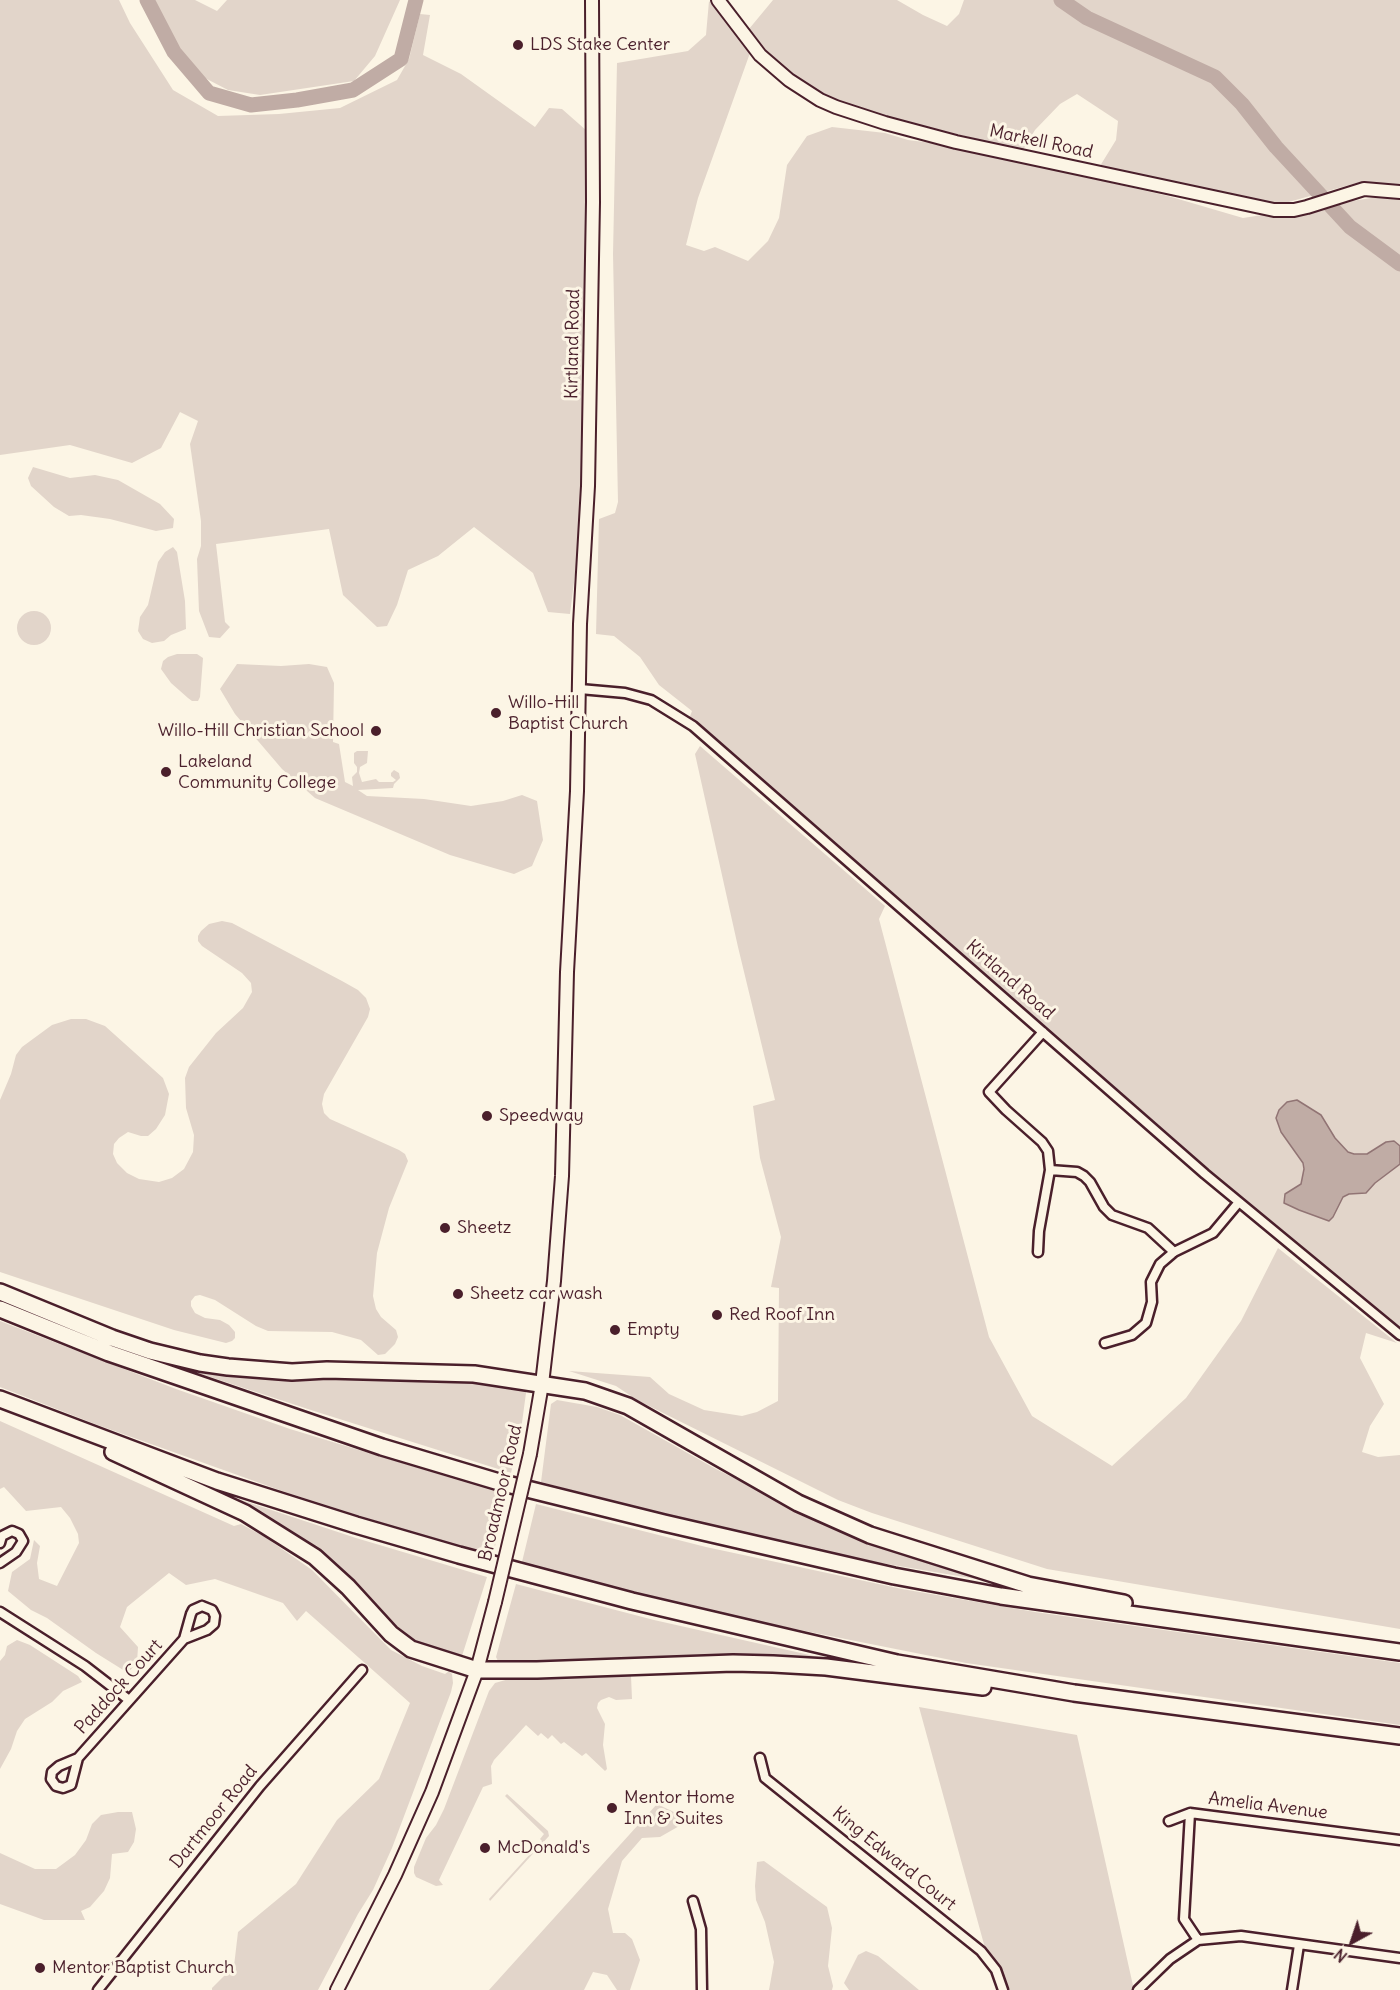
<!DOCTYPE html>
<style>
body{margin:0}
#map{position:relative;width:1400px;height:1990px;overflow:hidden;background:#fcf5e5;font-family:Delius,sans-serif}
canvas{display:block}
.north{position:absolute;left:1322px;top:1912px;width:60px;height:60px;-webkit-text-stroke:4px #fcf5e5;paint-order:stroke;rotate:220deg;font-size:16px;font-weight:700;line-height:24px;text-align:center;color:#4a1f2b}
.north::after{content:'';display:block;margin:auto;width:21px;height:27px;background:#4a1f2b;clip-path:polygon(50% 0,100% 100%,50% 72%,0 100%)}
</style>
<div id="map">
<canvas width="1400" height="1990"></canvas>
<div class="north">N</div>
</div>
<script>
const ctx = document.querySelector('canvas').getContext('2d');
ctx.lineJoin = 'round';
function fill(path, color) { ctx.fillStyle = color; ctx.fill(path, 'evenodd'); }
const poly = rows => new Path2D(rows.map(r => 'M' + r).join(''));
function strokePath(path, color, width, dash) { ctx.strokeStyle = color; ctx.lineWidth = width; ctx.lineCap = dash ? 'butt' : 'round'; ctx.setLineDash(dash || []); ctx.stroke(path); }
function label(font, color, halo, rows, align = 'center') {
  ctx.font = font + ' Delius,sans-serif'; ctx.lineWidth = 6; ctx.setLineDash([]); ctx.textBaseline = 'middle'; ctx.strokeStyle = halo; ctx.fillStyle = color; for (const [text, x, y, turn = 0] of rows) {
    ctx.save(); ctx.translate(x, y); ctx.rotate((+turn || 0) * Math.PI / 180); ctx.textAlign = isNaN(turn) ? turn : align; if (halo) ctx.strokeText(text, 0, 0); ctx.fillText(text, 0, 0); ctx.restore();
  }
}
fill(poly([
 [0,0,119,0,130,23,173,90,218,116,279,114,340,108,397,80,409,59,420,14,430,15,423,55,461,74,535,127,549,108,562,109,587,131,582,519,570,614,548,612,533,573,474,527,438,556,408,570,397,605,387,626,377,627,343,595,329,529,216,544,225,622,230,627,220,638,209,637,199,611,197,559,201,546,201,521,190,444,198,421,180,412,161,448,132,463,70,445,0,455],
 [152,0,195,0,217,11,227,0,400,0,375,56,354,81,260,95,228,90,203,77,186,59],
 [773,0,897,0,923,15,947,26,959,14,964,0,1400,0,1400,185,1360,182,1278,205,1100,166,1116,140,1118,121,1077,94,1060,104,1035,130,1023,150,852,109,799,82,774,61,749,29],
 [709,1,750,53,698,198,686,245,704,251,715,247,748,261,768,241,779,218,787,165,807,136,832,127,885,133,908,140,948,145,1168,196,1243,218,1371,198,1400,197,1400,1328,1268,1222,1269,1220,1229,1189,1168,1133,689,719,692,711,659,685,640,657,614,636,596,634,599,519,615,513,618,502,613,254,617,63,688,51,706,35],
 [33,467,70,478,95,475,118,480,160,504,174,519,173,528,156,531,110,519,81,515,69,516,54,507,31,486,28,478],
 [173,547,177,552,185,601,186,629,171,635,164,641,152,643,143,639,138,631,140,617,148,605,158,562,165,552],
 '17 628a17 17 0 1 1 34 0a17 17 0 1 1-34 0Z',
 [177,654,197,654,203,658,200,697,198,701,192,701,188,698,171,683,161,669,163,661,168,657],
 [237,664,281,666,309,664,327,667,334,683,333,742,339,744,345,782,353,786,352,777,357,772,357,767,354,763,354,753,357,751,368,751,367,763,360,767,359,773,362,782,376,779,379,782,393,782,396,780,391,776,391,773,394,770,399,773,400,778,394,784,393,788,358,790,367,796,424,799,471,806,503,801,522,795,537,801,543,840,532,866,514,874,450,855,315,798,282,769,235,714,220,689],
 [700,746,885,906,879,919,989,1337,1032,1416,1112,1466,1186,1398,1241,1321,1278,1248,1397,1343,1366,1333,1360,1358,1384,1404,1370,1426,1362,1452,1378,1457,1400,1455,1400,1629,1047,1569,872,1513,838,1500,637,1400,616,1386,569,1371,650,1377,669,1394,704,1410,742,1416,757,1412,778,1401,779,1288,771,1287,781,1237,760,1158,753,1106,775,1100,738,947,695,754],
 [222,921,232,923,342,981,358,990,366,998,370,1009,368,1017,324,1094,322,1104,324,1113,330,1119,399,1150,405,1154,408,1161,389,1208,377,1253,373,1296,376,1309,381,1317,396,1330,398,1337,395,1344,385,1354,378,1355,361,1340,332,1332,268,1331,256,1326,215,1300,200,1295,195,1296,191,1301,191,1306,195,1313,205,1318,220,1320,229,1325,235,1332,235,1338,232,1341,226,1343,174,1330,0,1272,0,1100,11,1074,16,1055,22,1047,52,1025,71,1019,86,1019,105,1026,163,1078,169,1094,165,1115,156,1129,148,1136,141,1136,128,1132,119,1138,114,1144,113,1154,117,1163,127,1173,139,1179,159,1182,172,1178,184,1169,193,1152,194,1135,186,1108,185,1078,189,1067,216,1033,243,1008,252,992,251,983,242,973,202,946,198,941,198,936,201,931,209,924],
 [0,1321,176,1389,290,1429,507,1495,493,1555,414,1533,285,1492,95,1424,0,1387],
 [184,1366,470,1378,525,1389,526,1393,521,1430,511,1473,314,1411,198,1373],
 [557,1400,597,1407,620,1415,716,1469,786,1504,898,1550,982,1580,881,1563,767,1539,605,1500,605,1499,541,1482,551,1404],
 [0,1421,234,1526,241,1524,265,1537,312,1570,391,1650,422,1666,445,1674,449,1671,452,1674,453,1683,451,1692,392,1848,373,1890,358,1914,318,1990,212,1990,212,1988,234,1966,238,1932,296,1884,337,1820,379,1779,410,1703,306,1611,297,1621,283,1603,215,1579,186,1585,169,1573,127,1607,120,1627,138,1647,137,1662,128,1673,96,1653,47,1618,31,1610,8,1591,12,1572,30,1559,34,1540,40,1546,37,1563,39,1579,57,1586,79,1543,78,1534,70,1518,61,1507,26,1511,4,1487,0,1489],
 [235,1498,356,1538,487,1577,462,1656,455,1657,419,1644,407,1636,351,1581,307,1543],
 [536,1504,706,1547,902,1589,1035,1612,1400,1663,1400,1725,966,1663,750,1620,580,1579,522,1562],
 [516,1584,654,1620,823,1658,823,1661,619,1659,499,1663,496,1657],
 [17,1640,30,1645,78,1676,82,1682,63,1691,52,1702,25,1719,17,1731,11,1749,0,1769,0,1661,5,1655,7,1646],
 [631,1676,632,1699,616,1700,609,1697,601,1700,598,1703,597,1708,605,1724,603,1745,607,1769,605,1771,586,1753,582,1756,564,1742,561,1744,552,1735,548,1739,541,1733,538,1736,526,1725,494,1760,491,1766,492,1784,483,1787,439,1880,443,1885,436,1886,416,1877,414,1873,414,1867,426,1838,436,1825,444,1809,489,1691,495,1683,509,1679],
 [919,1707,1077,1735,1134,1990,1010,1990,993,1956,985,1948],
 [507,1794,548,1831,549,1836,490,1901,489,1899,542,1841,540,1839,544,1834,505,1796],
 [657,1804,676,1813,681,1825,660,1837,642,1838,622,1861,608,1909,613,1933,625,1933,632,1939,640,1960,630,1990,617,1990,607,1975,593,1972,584,1990,489,1990],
 [118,1812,132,1812,136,1829,134,1842,128,1852,112,1854,110,1878,104,1891,90,1907,81,1911,85,1920,44,1920,0,1904,0,1853,35,1869,56,1869,75,1855,86,1840,92,1824,101,1815],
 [764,1861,827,1907,832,1928,828,1966,833,1986,832,1990,769,1990,774,1962,765,1922,756,1900,755,1886,757,1862],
 [866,1951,878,1956,919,1990,849,1990,844,1983,858,1955]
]), '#e2d5ca');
const water = poly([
 [1297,1100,1321,1115,1335,1138,1348,1152,1354,1154,1367,1154,1386,1142,1394,1141,1400,1146,1400,1164,1375,1183,1366,1193,1349,1194,1343,1197,1333,1217,1329,1221,1299,1210,1284,1203,1285,1194,1301,1184,1304,1169,1303,1163,1281,1132,1276,1118,1279,1110,1287,1102,1297,1100]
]);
fill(water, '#c0aca5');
strokePath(water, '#917474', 1.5);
strokePath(poly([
 [147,0,174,52,209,93,251,105,297,100,353,90,401,59,416,0],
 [1061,0,1087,18,1215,77,1242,104,1276,147,1350,227,1400,264]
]), '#c0aca5', 15);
const street = poly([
 [580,689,625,693,651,700,693,726,1205,1174,1400,1335],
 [1050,1170,1077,1172,1084,1176,1090,1182,1104,1207,1112,1215,1148,1228,1174,1252],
 [1038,1252,1039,1231,1050,1170,1048,1151,1042,1142,1006,1110,989,1092,1043,1032],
 [1105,1343,1132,1335,1146,1323,1152,1302,1151,1282,1160,1264,1174,1252,1213,1233,1239,1202],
 [0,1543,2,1536,12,1531,19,1534,23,1541,16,1552,0,1563],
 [202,1606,212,1610,215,1616,214,1624,207,1630,184,1639,191,1614,193,1610,202,1606],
 [0,1612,85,1666,129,1700],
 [78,1758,71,1785,63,1788,56,1786,51,1779,52,1772,59,1766,78,1758,184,1639],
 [760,1758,765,1778,981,1951,996,1970,1003,1990],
 [1169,1821,1190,1813],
 [693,1901,701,1929,702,1990],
 [1198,1940,1184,1919,1190,1813,1400,1840],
 [98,1990,260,1786,362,1670],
 [1138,1990,1170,1959,1198,1940,1241,1936,1400,1958],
 [1292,1990,1299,1945]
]);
const secondary = poly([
 [718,0,760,55,789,80,820,100,836,107,885,123,956,142,1274,210,1294,210,1307,207,1364,189,1400,192]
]);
const primary = poly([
 [530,1454,542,1384,554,1281,562,1176,567,972,577,791,580,624,588,486,593,202,592,0],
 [337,1990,395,1875,432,1792,477,1670,495,1602]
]);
const highway = poly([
 [0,1292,112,1338,150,1351,200,1363,228,1367,292,1372,327,1370,474,1374,585,1391,628,1406,798,1503,870,1535,1028,1585,1124,1603],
 [0,1309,109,1353,382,1447,499,1482,664,1523,894,1576,1001,1596,1400,1652],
 [0,1399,217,1481,356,1525,459,1555,632,1601,897,1663,1074,1693,1400,1736],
 [113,1452,245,1513,315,1557,348,1587,391,1634,411,1649,477,1670,537,1670,733,1663,773,1664,826,1667,983,1687]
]);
strokePath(street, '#4a1f2b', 13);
strokePath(secondary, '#4a1f2b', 16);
strokePath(primary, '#4a1f2b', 16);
strokePath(highway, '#4a1f2b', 20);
strokePath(street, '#fcf5e5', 8);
strokePath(secondary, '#fcf5e5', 12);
strokePath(primary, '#fcf5e5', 12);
strokePath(highway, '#fcf5e5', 15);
const primaryBridge = poly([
 [495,1602,530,1454]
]);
strokePath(primaryBridge, '#4a1f2b', 16, []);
strokePath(primaryBridge, '#fcf5e5', 12);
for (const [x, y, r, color] of [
 [518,45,6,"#4a1f2b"],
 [496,713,6,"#4a1f2b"],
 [376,731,6,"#4a1f2b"],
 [166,772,6,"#4a1f2b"],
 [487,1116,6,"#4a1f2b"],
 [445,1228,6,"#4a1f2b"],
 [458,1294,6,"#4a1f2b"],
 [717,1315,6,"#4a1f2b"],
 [615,1330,6,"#4a1f2b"],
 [612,1808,6,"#4a1f2b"],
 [485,1848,6,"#4a1f2b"],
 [40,1968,6,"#4a1f2b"]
]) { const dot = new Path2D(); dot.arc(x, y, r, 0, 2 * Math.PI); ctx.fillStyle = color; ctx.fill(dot); strokePath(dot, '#fcf5e5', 2); }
label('18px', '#4a1f2b', '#fcf5e5', [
 ["LDS Stake Center",530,45],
 ["Willo-Hill",508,703],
 ["Baptist Church",508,724],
 ["Willo-Hill Christian School",364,731,"right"],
 ["Lakeland",178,762],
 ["Community College",178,783],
 ["Speedway",499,1116],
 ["Sheetz",457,1228],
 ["Sheetz car wash",470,1294],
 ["Red Roof Inn",729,1315],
 ["Empty",627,1330],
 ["Mentor Home",624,1798],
 ["Inn & Suites",624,1819],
 ["McDonald's",497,1848],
 ["Mentor Baptist Church",52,1968]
], 'left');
label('18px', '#4a1f2b', '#fcf5e5', [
 ["Markell Road",1041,142,12],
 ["Kirtland Road",573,344,-89],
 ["Kirtland Road",1010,980,41],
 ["Broadmoor Road",501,1493,-77],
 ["Paddock Court",119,1687,-48],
 ["Amelia Avenue",1268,1806,7],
 ["Dartmoor Road",214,1817,-51],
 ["King Edward Court",894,1859,39]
]);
</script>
